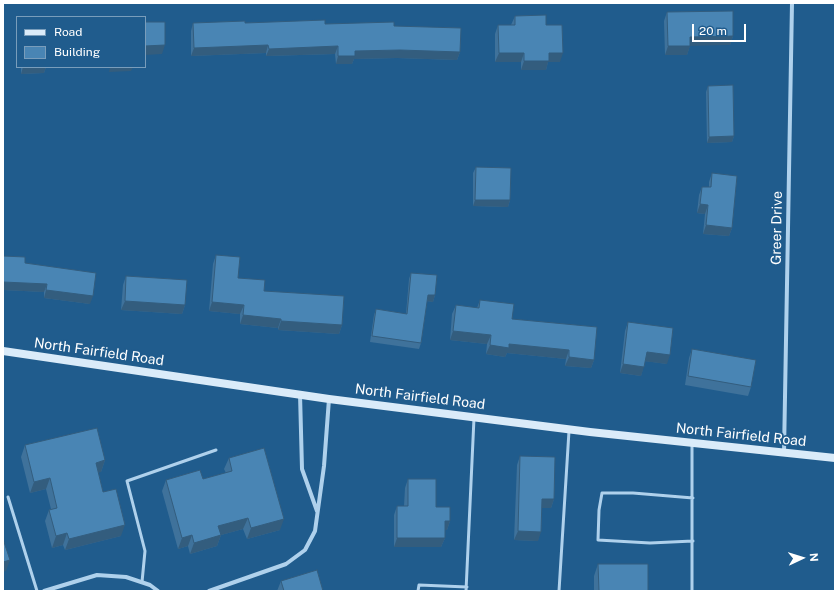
<!DOCTYPE html>
<style>
body{margin:0}
#map{position:relative;width:838px;height:594px;overflow:hidden;background:#205c8d;font-family:"Public Sans",sans-serif}
canvas{display:block}
.frame{position:absolute;inset:0;border:4px solid #fff;pointer-events:none}
.legend{position:absolute;left:16px;top:16px;width:130px;height:52px;box-sizing:border-box;background:#205c8d;border:1px solid #799dbb;margin:0;padding:5px 7px;list-style:none;font-size:12px;color:#fff}
.legend li{display:flex;align-items:center;gap:8px;height:20px}
.legend b{width:20px;border:1px solid #799dbb}
.north{position:absolute;left:782px;top:538px;width:40px;height:40px;-webkit-text-stroke:3px #205c8d;paint-order:stroke;rotate:86deg;font-size:11px;font-weight:700;line-height:16px;text-align:center;color:#fff}
.north::after{content:'';display:block;margin:auto;width:14px;height:18px;background:#fff;clip-path:polygon(50% 0,100% 100%,50% 72%,0 100%)}
.scale{position:absolute;left:692px;top:24px;width:54px;height:18px;box-sizing:border-box;border:2px solid #fff;border-top:0;padding-left:5px;font-size:12px;line-height:14px;white-space:nowrap;color:#fff;-webkit-text-stroke:3px #205c8d;paint-order:stroke}
</style>
<div id="map">
<canvas width="838" height="594"></canvas>
<div class="frame"></div>
<ul class="legend">
<li><b style="height:5px;background:#daebf9"></b>Road</li>
<li><b style="height:11px;background:#4985b4"></b>Building</li>
</ul>
<div class="north">N</div>
<div class="scale">20 m</div>
</div>
<script>
const ctx = document.querySelector('canvas').getContext('2d');
ctx.lineJoin = 'round';
const poly = rows => new Path2D(rows.map(r => 'M' + r).join(''));
function strokePath(path, color, width, dash) { ctx.strokeStyle = color; ctx.lineWidth = width; ctx.lineCap = dash ? 'butt' : 'round'; ctx.setLineDash(dash || []); ctx.stroke(path); }
function fill(path, color) { ctx.fillStyle = color; ctx.fill(path, 'evenodd'); }
function label(font, color, halo, rows, align = 'center') {
  ctx.font = font + ' "Public Sans",sans-serif'; ctx.lineWidth = 3.5; ctx.setLineDash([]); ctx.textBaseline = 'middle'; ctx.strokeStyle = halo; ctx.fillStyle = color; for (const [text, x, y, turn = 0] of rows) {
    ctx.save(); ctx.translate(x, y); ctx.rotate((+turn || 0) * Math.PI / 180); ctx.textAlign = isNaN(turn) ? turn : align; if (halo) ctx.strokeText(text, 0, 0); ctx.fillText(text, 0, 0); ctx.restore();
  }
}
strokePath(poly([
 [8,497,37,591],
 [693,498,633,493,602,493,599,510,598,540,650,543,693,541],
 [142,582,145,551,127,481,216,450],
 [418,591,419,585,467,587],
 [466,591,474,418],
 [559,591,569,431],
 [692,591,692,443]
]), '#afd1ec', 3);
strokePath(poly([
 [300,394,302,469,317,511],
 [784,453,792,3],
 [44,591,97,575,126,577,150,585,158,591],
 [209,591,286,564,305,550,315,531,324,466,329,399]
]), '#afd1ec', 4);
strokePath(poly([
 [3,351,329,399,590,432,835,458]
]), '#daebf9', 8);
fill(poly([
 [667,12,733,36,730,45,690,45,687,55,665,55,664,21],
 [515,16,546,25,560,62,548,62,546,70,521,70,521,62,495,62,495,34,498,25,511,25],
 [193,23,325,24,394,26,460,52,457,60,397,58,354,59,352,64,336,64,335,54,266,56,266,53,191,56,191,31],
 [21,67,50,67,46,67,44,73,21,74],
 [708,86,734,136,732,142,707,143,706,92],
 [476,167,510,200,508,207,473,206,473,173],
 [712,173,732,228,729,236,703,234,705,214,697,213,699,195,702,187,709,187,709,182],
 [216,255,238,278,264,291,342,325,339,334,278,330,278,328,240,324,240,314,209,311,213,264],
 [3,256,25,263,90,304,44,298,44,292,3,290],
 [411,273,435,295,433,302,427,301,421,343,419,349,370,342,374,315,376,309,406,314,409,279],
 [126,276,185,305,182,314,121,310,123,285],
 [480,300,512,319,594,360,591,368,565,366,566,359,507,353,505,357,486,354,487,344,450,340,452,314,456,305,477,308],
 [628,322,667,364,645,361,641,376,620,373,625,331],
 [692,349,751,387,748,396,685,385,689,358],
 [25,445,105,460,101,472,98,472,103,492,121,536,65,550,63,545,52,548,45,521,49,510,51,509,46,489,30,493,21,457],
 [520,456,554,499,551,508,542,508,538,541,514,540,517,465],
 [229,458,280,530,247,539,243,529,221,535,217,546,190,554,188,546,178,549,162,491,166,480,203,479,226,473,224,469],
 [408,479,450,521,447,530,445,530,445,538,441,547,394,547,394,515,397,506,404,506,405,488],
 [598,564,648,591,594,591,594,576],
 [281,581,323,591,277,591]
]), '#3f729b');
fill(poly([
 [733,36,730,45,687,46,690,37],
 [165,45,162,54,145,55,145,46],
 [268,45,266,53,191,56,194,48],
 [338,46,335,54,266,56,269,49],
 [668,46,690,46,687,55,665,55],
 [400,50,460,52,457,60,397,58,354,59,352,64,336,64,338,56,355,51],
 [499,53,524,53,521,62,495,62],
 [549,53,563,53,560,62,548,62,546,70,521,70,524,61],
 [23,67,50,67,46,67,44,73,21,74],
 [110,67,133,67,131,71,109,72],
 [734,136,732,142,707,143,709,137],
 [475,200,510,200,508,207,473,206],
 [700,204,708,205,705,214,697,213],
 [706,225,732,228,729,236,703,234],
 [3,282,47,284,44,292,3,290],
 [46,290,93,296,90,304,44,298],
 [428,295,435,295,433,302,426,301],
 [125,301,185,305,182,314,121,310],
 [212,302,244,305,240,314,209,311],
 [243,315,281,319,278,328,240,324],
 [281,321,342,325,339,334,278,330],
 [453,331,491,335,487,344,450,340],
 [509,344,569,350,566,359,507,353,505,357,486,354,490,345],
 [647,352,670,355,667,364,643,361],
 [569,357,594,360,591,368,565,366],
 [623,364,644,367,641,376,620,373],
 [105,460,101,472,91,474,96,463],
 [50,478,46,489,30,493,34,482],
 [542,499,554,499,551,508,539,508],
 [248,518,243,529,214,537,218,526],
 [284,519,280,530,247,539,251,528],
 [445,521,450,521,447,530,441,530],
 [125,525,121,536,65,550,69,539],
 [518,531,541,532,538,541,514,540],
 [67,533,63,545,52,548,56,536],
 [192,535,188,546,178,549,182,538],
 [221,535,217,546,190,554,194,543],
 [397,538,445,538,441,547,394,547],
 [10,560,6,571,3,572,3,562]
]), '#335d7e');
const building = poly([
 [733,11,733,36,690,37,690,46,668,46,667,12,733,11],
 [546,15,546,25,562,25,563,53,549,53,549,61,524,61,524,53,499,53,498,25,515,25,515,16,546,15],
 [325,20,325,24,394,22,394,26,461,28,460,52,400,50,355,51,355,56,338,56,338,46,269,49,268,45,194,48,193,23,245,21,245,23,325,20],
 [145,22,165,22,165,45,145,46,145,22],
 [733,85,734,136,709,137,708,86,733,85],
 [476,167,511,168,510,200,475,200,476,167],
 [712,173,737,176,732,228,706,225,708,205,700,204,702,187,711,187,712,173],
 [216,255,240,257,238,278,265,280,264,291,344,296,342,325,281,321,281,319,243,315,244,305,212,302,216,255],
 [3,256,25,257,25,263,96,273,93,296,46,290,47,284,3,282,3,256],
 [411,273,437,275,435,295,428,295,421,343,372,336,376,309,407,314,411,273],
 [126,276,187,280,185,305,125,301,126,276],
 [480,300,514,304,512,319,597,327,594,360,569,357,569,350,509,344,509,348,490,345,491,335,453,331,456,305,479,308,480,300],
 [628,322,673,328,670,355,647,352,644,367,623,364,628,322],
 [692,349,756,360,751,387,688,376,692,349],
 [97,428,105,460,96,463,103,492,116,489,125,525,69,539,67,533,56,536,49,510,57,508,50,478,34,482,25,445,97,428],
 [264,448,284,519,251,528,248,518,218,526,221,535,194,543,192,535,182,538,166,480,200,470,203,479,232,471,229,458,264,448],
 [520,456,555,457,554,499,542,499,541,532,518,531,520,456],
 [408,479,436,479,436,507,450,507,450,521,445,521,445,538,397,538,397,506,408,506,408,479],
 [3,539,10,560,3,562,3,539],
 [598,564,648,564,648,591,599,591,598,564],
 [317,570,323,591,284,591,281,581,317,570]
]);
fill(building, '#4985b4');
strokePath(building, '#335d7e', 1);
label('14px', '#fff', '#205c8d', [
 ["Greer Drive",777,228,-89],
 ["North Fairfield Road",99,352,8],
 ["North Fairfield Road",420,397,7],
 ["North Fairfield Road",741,435,6]
]);
</script>
